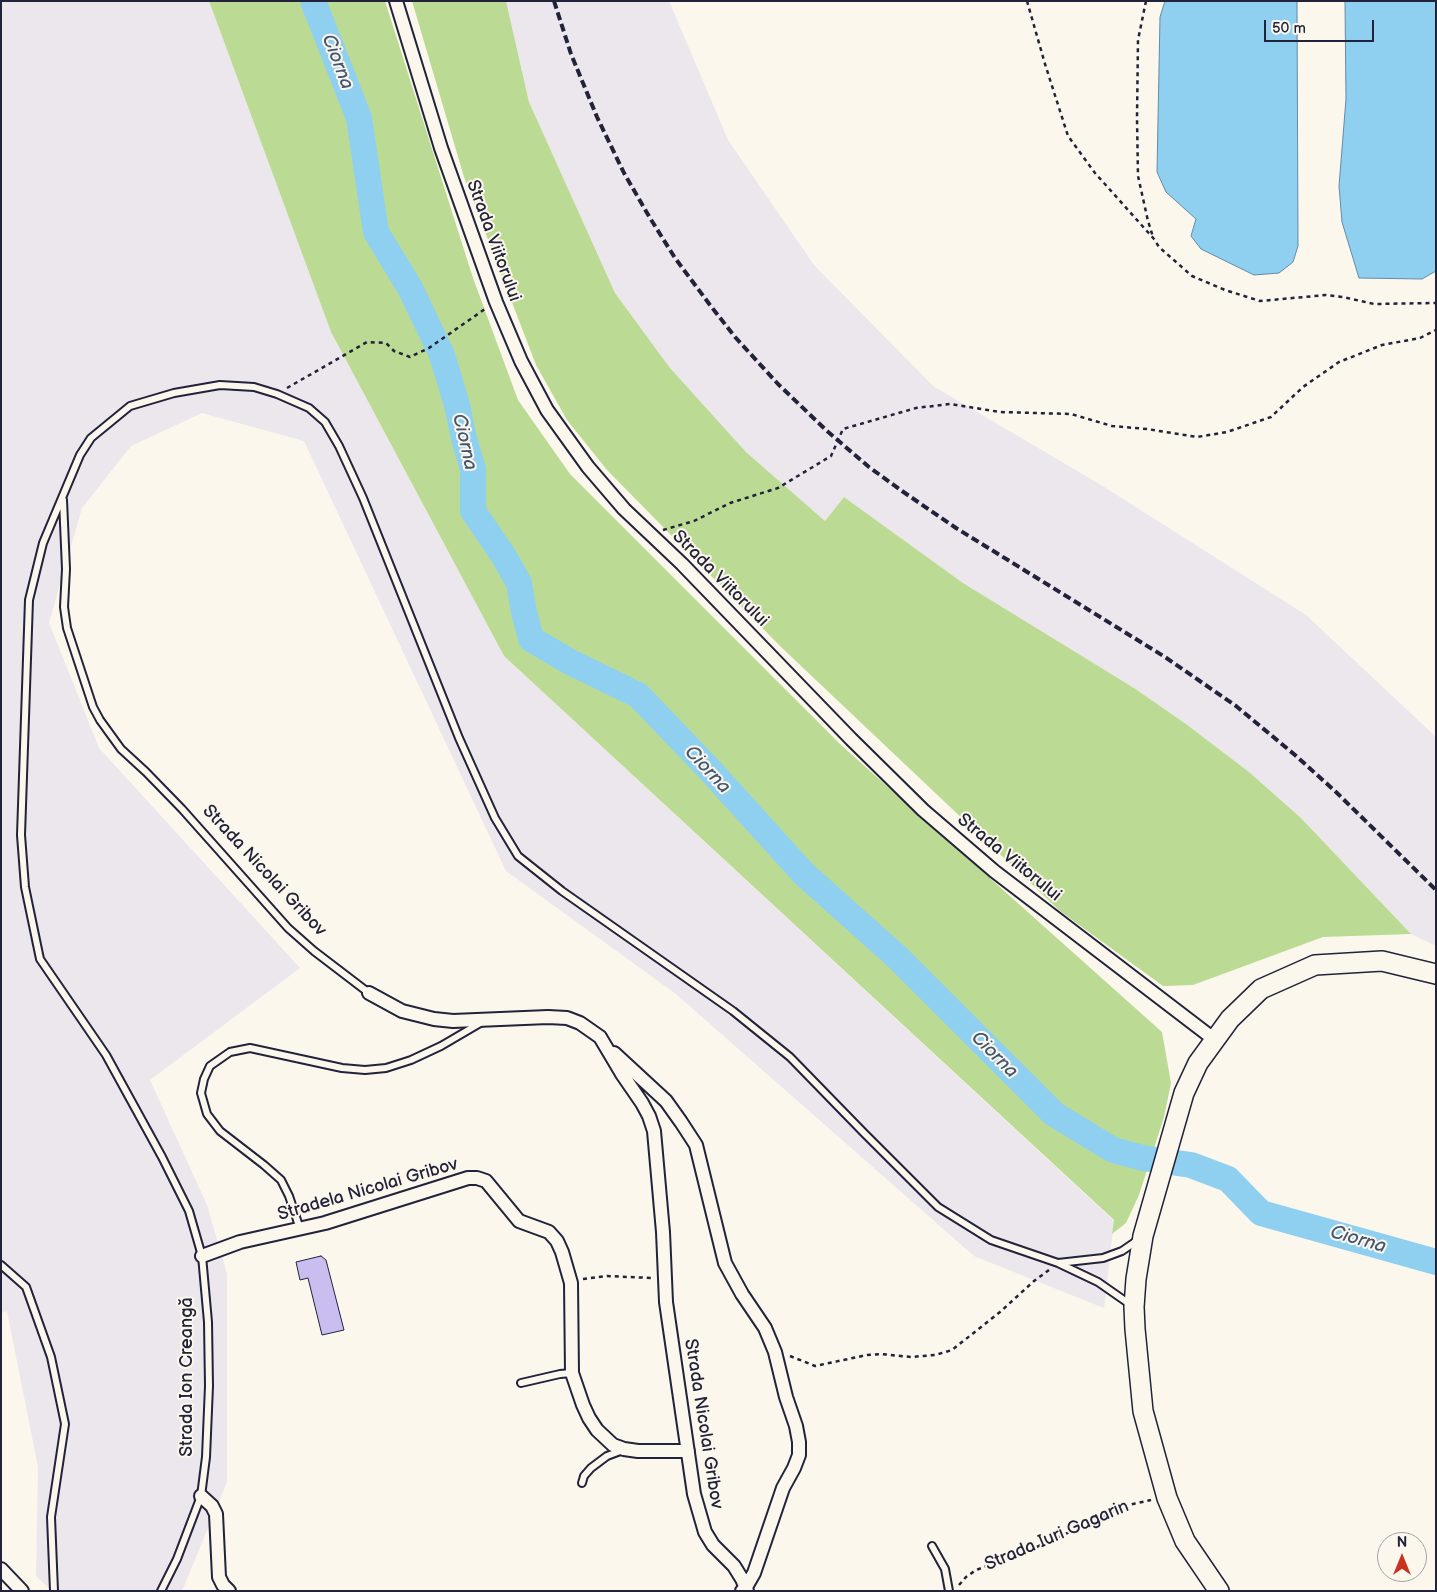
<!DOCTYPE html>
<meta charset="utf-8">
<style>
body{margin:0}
#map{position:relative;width:1437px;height:1592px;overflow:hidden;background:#fbf7ec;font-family:"Balsamiq Sans",sans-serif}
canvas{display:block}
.frame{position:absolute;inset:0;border:2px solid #22223b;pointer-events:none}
.north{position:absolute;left:1377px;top:1532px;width:50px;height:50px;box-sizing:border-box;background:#fbf7ec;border:1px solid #a4a2a5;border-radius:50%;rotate:0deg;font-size:14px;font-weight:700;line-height:20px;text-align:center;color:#22223b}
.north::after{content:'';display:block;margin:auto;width:18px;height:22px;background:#c8321e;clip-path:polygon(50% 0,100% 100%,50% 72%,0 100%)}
.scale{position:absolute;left:1264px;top:20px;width:110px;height:22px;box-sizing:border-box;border:2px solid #22223b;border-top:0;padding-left:6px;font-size:15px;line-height:18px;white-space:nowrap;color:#22223b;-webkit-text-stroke:4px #fbf7ec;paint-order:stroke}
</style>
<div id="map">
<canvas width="1437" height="1592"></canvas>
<div class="frame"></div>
<div class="north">N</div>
<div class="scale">50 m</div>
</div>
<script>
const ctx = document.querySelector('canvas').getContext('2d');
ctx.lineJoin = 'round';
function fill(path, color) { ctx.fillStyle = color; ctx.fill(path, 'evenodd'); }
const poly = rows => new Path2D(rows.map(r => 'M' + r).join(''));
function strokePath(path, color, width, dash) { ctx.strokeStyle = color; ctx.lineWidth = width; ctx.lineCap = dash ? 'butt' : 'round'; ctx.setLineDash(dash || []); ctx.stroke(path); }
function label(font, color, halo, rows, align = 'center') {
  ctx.font = font + ' "Balsamiq Sans",sans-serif'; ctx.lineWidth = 4; ctx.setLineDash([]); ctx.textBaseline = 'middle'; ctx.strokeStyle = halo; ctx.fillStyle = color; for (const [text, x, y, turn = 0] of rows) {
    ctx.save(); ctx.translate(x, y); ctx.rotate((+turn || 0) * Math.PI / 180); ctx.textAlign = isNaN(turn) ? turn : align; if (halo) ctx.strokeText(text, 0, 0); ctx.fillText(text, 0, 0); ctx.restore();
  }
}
fill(poly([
 [1,1,209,1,331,332,504,656,1114,1221,1104,1308,974,1256,676,994,506,871,304,441,202,413,131,446,82,508,49,623,99,748,300,968,150,1080,207,1205,227,1274,227,1482,182,1591,52,1591,36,1576,38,1467,7,1311,1,1313],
 [506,1,669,1,728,140,814,265,933,386,1101,485,1306,615,1436,737,1436,946,1411,934,1301,818,1249,772,1186,724,1134,688,963,583,844,497,825,521,746,452,670,368,615,293,529,102]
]), '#ece6ed');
fill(poly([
 [209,1,385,1,473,278,518,400,570,474,841,745,1162,1032,1171,1083,1164,1117,1139,1195,1126,1223,1112,1234,1114,1220,504,656,331,332],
 [412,1,506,1,529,102,615,293,670,368,746,452,825,521,844,497,963,583,1134,688,1186,724,1249,772,1301,818,1411,934,1323,937,1193,985,1163,986,1060,911,781,647,607,470,567,420,536,365,464,177]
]), '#bbdb94');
const water = poly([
 [1165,1,1297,1,1298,246,1293,262,1279,273,1254,275,1201,249,1191,236,1196,219,1166,192,1157,172,1160,17,1165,1],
 [1345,1,1436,1,1436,271,1422,279,1359,278,1342,222,1339,186,1346,99,1345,1]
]);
fill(water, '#8fd0f1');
strokePath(water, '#638aa8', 1);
strokePath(poly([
 [313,1,359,118,376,232,410,288,442,355,457,405,464,439,473,469,473,511,503,555,519,583,524,612,531,639,570,662,638,695,709,769,804,874,897,957,1054,1114,1113,1150,1143,1158,1191,1165,1228,1179,1261,1213,1436,1262]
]), '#8fd0f1', 26);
const building = poly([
 [321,1256,326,1260,344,1330,322,1335,308,1278,300,1280,296,1262,321,1256]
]);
fill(building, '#cabdef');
strokePath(building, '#22223b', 1);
const lane = poly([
 [63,500,66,569,64,607,67,628,93,707,100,720,121,749,146,772,182,809,288,928,314,951,369,993],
 [300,1229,289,1196,281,1180,264,1165,220,1131,207,1114,201,1093,204,1079,210,1066,230,1052,250,1048,342,1068,365,1070,386,1068,411,1060,441,1046,482,1022],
 [1058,1263,1098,1282,1131,1305],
 [1,1265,26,1287,51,1357,65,1424,51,1517,54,1591],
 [521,1383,560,1374,572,1373],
 [582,1483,584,1476,591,1468,607,1456,623,1450],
 [932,1546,945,1569,949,1591],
 [161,1591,177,1559,201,1496,206,1457,209,1386,208,1322,202,1256,189,1211,162,1157,106,1055,40,959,25,887,21,835,29,600,43,543,80,455,91,438,130,406,174,393,220,385,254,387,277,394,309,408,325,422,339,446,363,498,459,738,495,818,518,856,562,891,733,1011,790,1057,864,1133,938,1207,991,1240,1058,1263,1103,1258,1122,1251,1138,1240]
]);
const street = poly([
 [396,1,441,148,496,302,521,361,547,410,588,467,624,509,682,564,851,739,923,810,994,871,1215,1040],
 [369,993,402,1011,434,1019,453,1021,548,1017,567,1018,580,1023,600,1037,622,1074,642,1103,649,1116,654,1131,663,1232,666,1302,694,1494,705,1532,713,1545,734,1566,742,1579,747,1591],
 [614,1053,666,1101,681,1122,696,1145,725,1263,742,1294,765,1328,775,1352,786,1397,796,1426,799,1442,799,1455,794,1468,783,1488,754,1573,746,1587,742,1591],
 [202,1256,240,1242,325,1223,468,1178,477,1178,486,1181,519,1221,549,1232,557,1241,562,1252,571,1283,572,1373,583,1405,589,1418,597,1430,613,1445,624,1449,638,1451,688,1451],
 [201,1496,212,1506,216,1514,219,1577,223,1585,229,1591],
 [1,1569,22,1591]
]);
const secondary = poly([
 [1219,1591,1185,1541,1167,1498,1143,1411,1135,1329,1134,1307,1136,1279,1143,1236,1184,1093,1198,1063,1230,1019,1261,989,1315,965,1382,961,1436,974]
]);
strokePath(lane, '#22223b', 10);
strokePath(street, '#22223b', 16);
strokePath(secondary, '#22223b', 22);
strokePath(poly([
 [1027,1,1045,64,1068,136,1095,173,1154,239,1159,247,1192,276,1225,290,1260,301,1326,295,1343,297,1374,304,1436,303],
 [1146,1,1138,40,1137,118,1138,176,1148,221,1153,237],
 [287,388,367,342,386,343,394,351,410,357,429,348,485,309],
 [663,530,694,521,730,503,778,488,831,456,843,429,916,408,950,404,1000,412,1071,414,1112,426,1147,429,1197,437,1227,432,1271,417,1303,387,1339,362,1382,345,1420,338,1436,330],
 [583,1279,607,1276,652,1278],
 [790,1356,815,1366,867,1355,881,1354,911,1357,935,1355,952,1350,1000,1312,1034,1281,1049,1270],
 [959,1585,966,1577,976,1570,1030,1550,1118,1510,1133,1504,1151,1500]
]), '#22223b', 2.5, [4, 4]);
strokePath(lane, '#fbf7ec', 6);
strokePath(street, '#fbf7ec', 12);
strokePath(secondary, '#fbf7ec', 19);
strokePath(poly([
 [554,1,571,54,597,117,624,173,650,218,675,258,710,305,735,337,778,384,827,431,869,467,902,491,956,528,1165,657,1236,706,1295,755,1336,792,1436,890]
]), '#22223b', 4, [8, 4]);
label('18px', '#22223b', '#fbf7ec', [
 ["Strada Viitorului",493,241,70],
 ["Strada Viitorului",720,579,45],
 ["Strada Viitorului",1009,858,39],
 ["Strada Nicolai Gribov",264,871,47],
 ["Stradela Nicolai Gribov",368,1190,-16],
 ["Strada Ion Creangă",187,1377,-90],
 ["Strada Nicolai Gribov",703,1424,81],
 ["Strada Iuri Gagarin",1057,1536,-23]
]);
label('italic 19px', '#435672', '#fbf7ec', [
 ["Ciorna",337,62,69],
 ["Ciorna",464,442,77],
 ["Ciorna",707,770,47],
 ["Ciorna",994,1055,45],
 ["Ciorna",1358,1240,16]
]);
</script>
